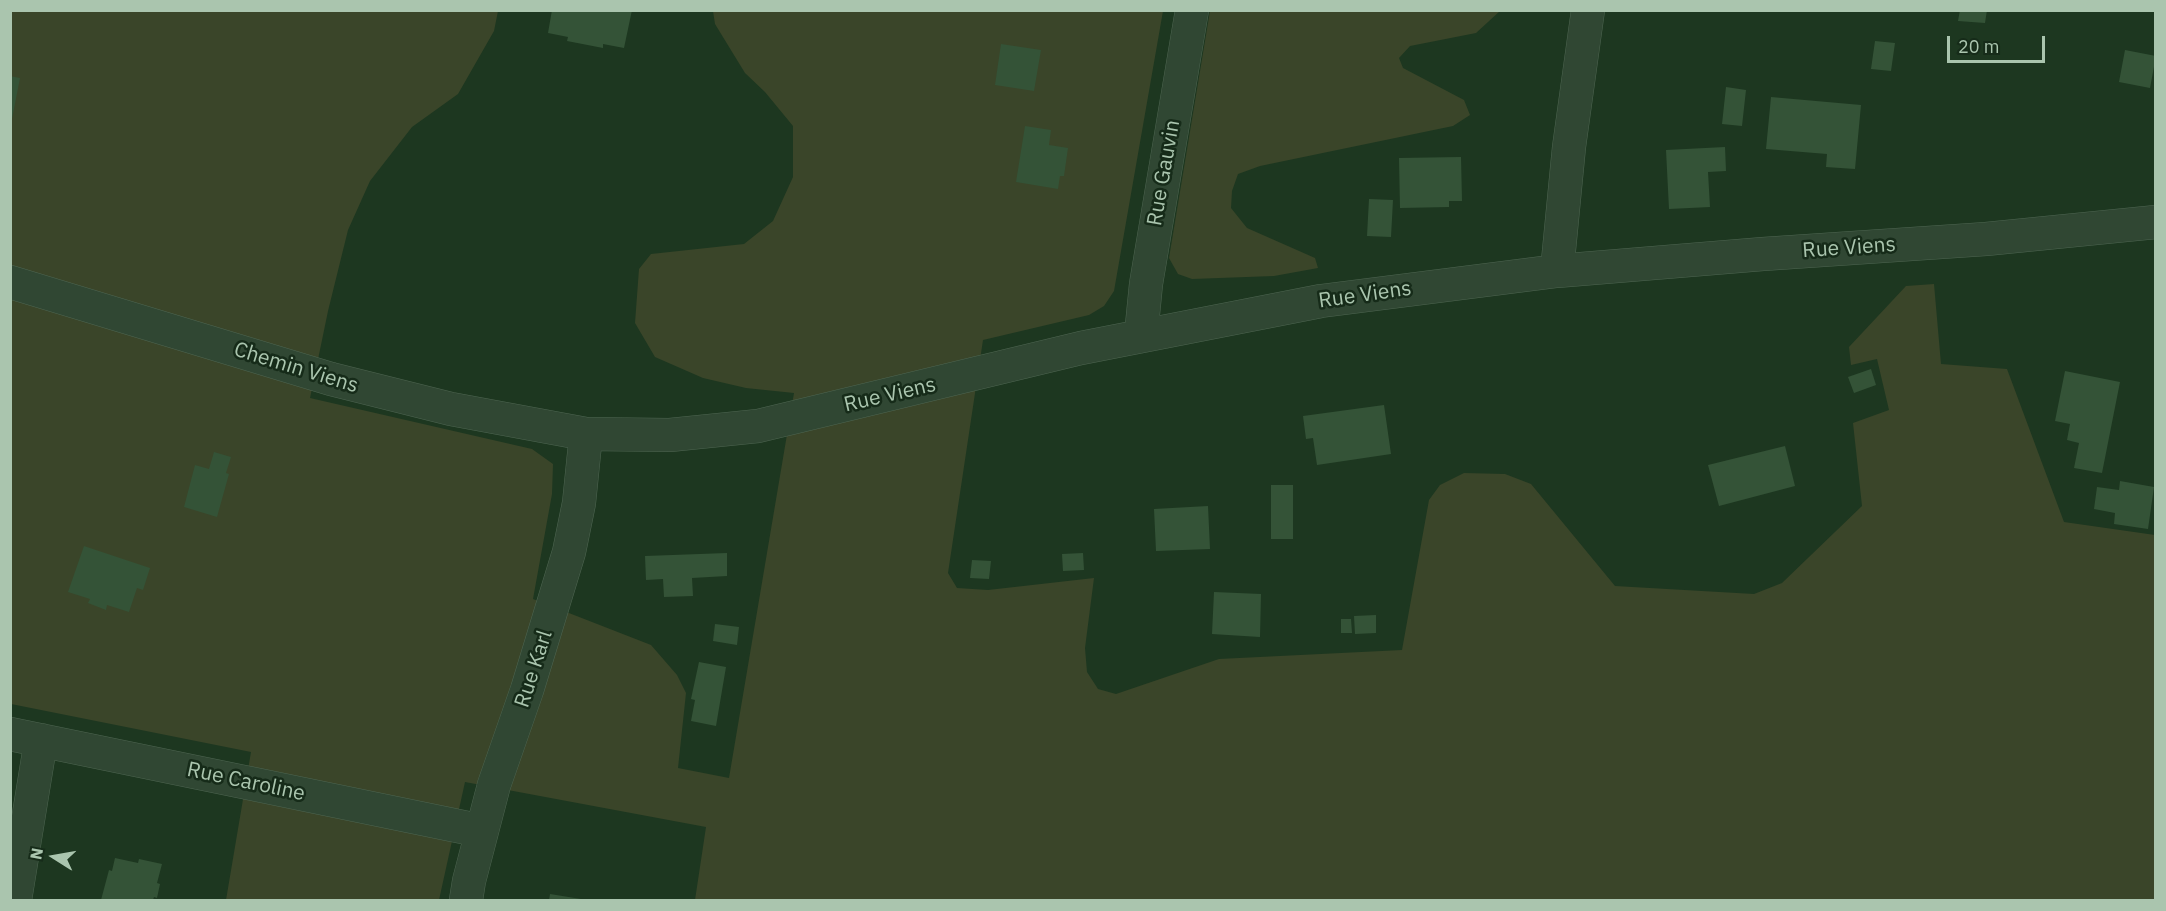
<!DOCTYPE html>
<style>
body{margin:0}
#map{position:relative;width:2166px;height:911px;overflow:hidden;background:#1d3720;font-family:"IBM Plex Sans",sans-serif}
canvas{display:block}
.frame{position:absolute;inset:0;border:12px solid #aac5ae;pointer-events:none}
.north{position:absolute;left:24px;top:827px;width:60px;height:60px;-webkit-text-stroke:4px #162b19;paint-order:stroke;rotate:281deg;font-size:16px;font-weight:700;line-height:24px;text-align:center;color:#aac5ae}
.north::after{content:'';display:block;margin:auto;width:21px;height:27px;background:#aac5ae;clip-path:polygon(50% 0,100% 100%,50% 72%,0 100%)}
.scale{position:absolute;left:1947px;top:36px;width:98px;height:27px;box-sizing:border-box;border:3px solid #aac5ae;border-top:0;padding-left:8px;font-size:18px;line-height:21px;white-space:nowrap;color:#aac5ae;-webkit-text-stroke:4px #162b19;paint-order:stroke}
</style>
<div id="map">
<canvas width="2166" height="911"></canvas>
<div class="frame"></div>
<div class="north">N</div>
<div class="scale">20 m</div>
</div>
<script>
const ctx = document.querySelector('canvas').getContext('2d');
ctx.lineJoin = 'round';
function fill(path, color) { ctx.fillStyle = color; ctx.fill(path, 'evenodd'); }
const poly = rows => new Path2D(rows.map(r => 'M' + r).join(''));
function strokePath(path, color, width, dash) { ctx.strokeStyle = color; ctx.lineWidth = width; ctx.lineCap = dash ? 'butt' : 'round'; ctx.setLineDash(dash || []); ctx.stroke(path); }
function label(font, color, halo, rows, align = 'center') {
  ctx.font = font + ' "IBM Plex Sans",sans-serif'; ctx.lineWidth = 5; ctx.setLineDash([]); ctx.textBaseline = 'middle'; ctx.strokeStyle = halo; ctx.fillStyle = color; for (const [text, x, y, turn = 0] of rows) {
    ctx.save(); ctx.translate(x, y); ctx.rotate((+turn || 0) * Math.PI / 180); ctx.textAlign = isNaN(turn) ? turn : align; if (halo) ctx.strokeText(text, 0, 0); ctx.fillText(text, 0, 0); ctx.restore();
  }
}
fill(poly([
 [10,11,498,11,494,31,458,94,412,127,370,181,348,230,328,311,310,398,532,449,553,464,552,494,533,599,651,645,677,675,686,693,678,768,729,778,794,393,746,388,703,378,655,357,635,323,639,269,651,254,744,244,773,221,793,177,793,126,765,92,745,73,715,24,713,11,1163,11,1114,291,1104,306,1089,315,983,340,948,573,957,588,988,590,1094,578,1085,648,1087,672,1098,689,1116,694,1219,659,1402,650,1429,500,1440,485,1464,473,1505,474,1531,484,1615,586,1754,594,1782,583,1862,506,1853,423,1889,410,1877,359,1851,365,1849,347,1906,286,1934,284,1941,364,2007,369,2064,522,2155,535,2155,900,695,900,706,827,465,782,439,900,226,900,251,752,11,704],
 [1210,11,1210,10,1500,11,1476,33,1410,46,1399,58,1403,68,1464,100,1470,115,1453,126,1260,166,1238,174,1232,191,1231,208,1247,228,1315,258,1318,268,1274,276,1192,279,1178,274,1169,258]
]), '#3a4529');
fill(poly([
 [552,10,632,10,624,48,603,44,603,48,567,41,568,37,548,33],
 [1960,10,1987,10,1985,23,1958,21],
 [1875,41,1895,43,1891,71,1871,69],
 [1001,44,1041,50,1034,91,995,85],
 [2125,50,2156,56,2150,88,2119,82],
 [10,76,20,78,12,119,10,118],
 [1726,87,1746,90,1742,126,1722,124],
 [1771,97,1861,105,1855,169,1826,167,1827,154,1766,149],
 [1025,126,1051,130,1049,145,1068,148,1064,176,1060,176,1058,189,1016,182],
 [1725,147,1726,171,1708,172,1710,207,1669,209,1666,150],
 [1461,157,1462,201,1449,201,1449,207,1400,208,1399,158],
 [1369,199,1393,200,1391,237,1367,236],
 [1871,369,1876,385,1854,393,1848,377],
 [2065,371,2120,382,2102,473,2074,468,2079,443,2067,440,2070,424,2055,421],
 [1384,405,1391,454,1317,465,1313,438,1306,439,1303,416],
 [1785,446,1795,486,1719,506,1708,465],
 [214,452,231,457,226,473,229,474,217,517,184,507,195,465,209,469],
 [2120,481,2154,487,2148,529,2114,524,2115,513,2094,509,2097,487,2119,490],
 [1271,485,1293,485,1293,539,1271,539],
 [1208,506,1210,549,1156,551,1154,509],
 [84,546,150,568,143,590,137,588,129,612,107,605,106,610,88,603,90,599,68,592],
 [727,553,727,576,692,578,693,596,664,597,663,579,646,580,645,556],
 [1083,553,1084,570,1063,571,1062,554],
 [972,560,991,561,989,579,970,578],
 [1214,592,1261,594,1260,637,1212,634],
 [1376,615,1376,633,1355,634,1354,616],
 [1341,619,1351,619,1352,633,1341,633],
 [715,624,739,627,737,645,713,641],
 [699,662,726,667,716,726,691,721,695,700,691,699],
 [115,858,138,863,139,859,162,864,157,883,160,884,157,898,154,897,153,900,101,900,109,870,112,871],
 [550,894,581,899,581,900,549,900]
]), '#345337');
const minor = poly([
 [1557,271,1569,147,1588,10],
 [10,282,331,379,451,409,586,434,670,435,758,426,1081,348,1321,301,1557,271,1763,254,1986,239,2156,222],
 [1141,335,1146,284,1192,10],
 [10,734,482,831],
 [15,900,41,740],
 [466,900,469,881,494,785,527,690,569,552,579,503,586,434]
]);
strokePath(minor, '#4e6551', 34);
strokePath(minor, '#304733', 33);
label('21px', '#aac5ae', '#162b19', [
 ["Rue Gauvin",1164,173,-80],
 ["Rue Viens",1849,248,-4],
 ["Rue Viens",1365,295,-8],
 ["Chemin Viens",296,368,17],
 ["Rue Viens",890,395,-13],
 ["Rue Karl",534,669,-72],
 ["Rue Caroline",246,782,12]
]);
</script>
